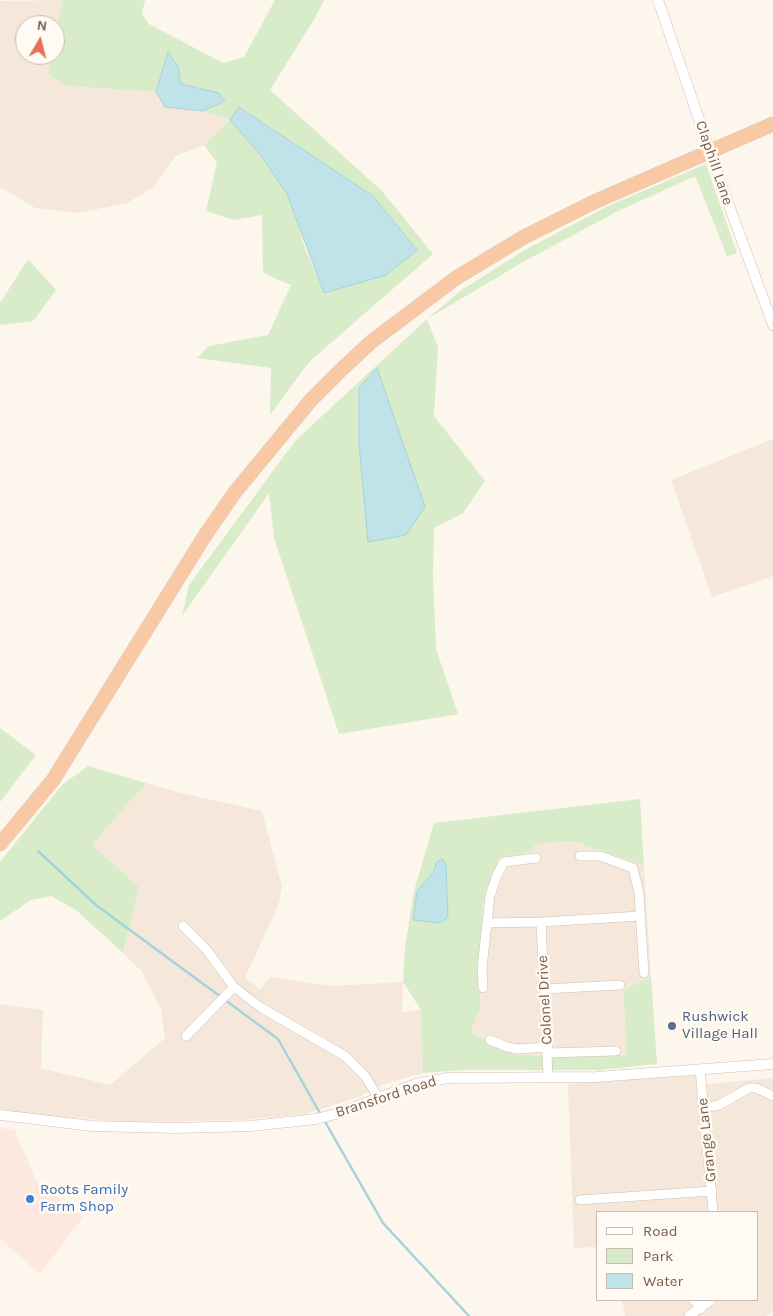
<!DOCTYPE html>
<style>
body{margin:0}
#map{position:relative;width:773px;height:1316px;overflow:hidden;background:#fdf6ec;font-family:Karla,sans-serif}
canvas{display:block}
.legend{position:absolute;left:596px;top:1211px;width:162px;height:90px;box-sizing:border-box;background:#fffaf3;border:1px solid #cabbb1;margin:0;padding:6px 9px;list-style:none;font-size:15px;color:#7a5c4d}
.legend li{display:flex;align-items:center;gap:10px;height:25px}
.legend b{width:25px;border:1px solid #cabbb1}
.north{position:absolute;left:15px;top:15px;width:50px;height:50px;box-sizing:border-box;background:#fffaf3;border:1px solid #cabbb1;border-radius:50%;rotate:8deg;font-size:14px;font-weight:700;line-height:20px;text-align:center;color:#7a5c4d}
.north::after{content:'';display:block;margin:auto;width:18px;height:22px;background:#e76f51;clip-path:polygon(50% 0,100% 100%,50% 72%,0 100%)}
</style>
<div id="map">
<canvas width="773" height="1316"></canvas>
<ul class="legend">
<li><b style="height:6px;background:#fff"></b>Road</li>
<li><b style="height:14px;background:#d8ecc9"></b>Park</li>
<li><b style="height:14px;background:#bfe3e8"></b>Water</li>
</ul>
<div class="north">N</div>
</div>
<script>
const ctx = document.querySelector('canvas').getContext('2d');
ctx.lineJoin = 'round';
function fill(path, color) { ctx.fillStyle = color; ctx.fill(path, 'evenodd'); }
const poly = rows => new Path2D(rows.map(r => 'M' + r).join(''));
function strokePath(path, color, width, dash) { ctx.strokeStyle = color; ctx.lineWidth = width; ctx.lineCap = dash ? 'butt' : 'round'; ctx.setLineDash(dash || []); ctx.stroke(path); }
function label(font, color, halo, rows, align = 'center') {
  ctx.font = font + ' Karla,sans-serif'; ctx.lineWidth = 5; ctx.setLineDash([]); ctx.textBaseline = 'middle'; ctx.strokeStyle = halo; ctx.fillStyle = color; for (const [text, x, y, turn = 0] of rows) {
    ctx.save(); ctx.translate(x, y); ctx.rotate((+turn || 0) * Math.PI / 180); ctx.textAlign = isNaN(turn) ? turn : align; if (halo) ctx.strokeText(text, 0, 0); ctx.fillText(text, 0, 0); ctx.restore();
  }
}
fill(poly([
 [63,0,55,34,55,25,25,25,25,55,51,55,48,72,67,86,156,92,165,107,203,111,230,120,204,145,176,156,154,187,127,203,78,213,35,208,0,187,0,1],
 [773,439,773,576,712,597,671,480],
 [146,783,177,792,262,811,282,887,278,906,245,978,260,989,270,977,330,986,403,982,402,1012,421,1010,423,1073,384,1084,359,1097,305,1114,245,1120,129,1122,34,1115,0,1109,0,1004,43,1010,41,1068,110,1085,165,1038,161,1009,142,972,123,953,139,887,92,845],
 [574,841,644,866,651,976,623,990,627,1055,555,1057,512,1054,471,1032,481,1006,478,976,483,903,500,857,528,853,537,844],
 [694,1075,708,1084,773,1078,773,1311,766,1316,625,1316,622,1300,757,1300,757,1212,597,1212,597,1247,574,1248,568,1084]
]), '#f5e8da');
fill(poly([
 [0,1128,15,1130,36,1181,83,1217,40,1274,0,1239]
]), '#fde8e0');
fill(poly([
 [63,0,145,0,142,14,149,24,223,63,244,57,275,0,324,0,316,16,270,90,382,191,433,254,309,362,270,415,271,368,197,358,209,346,268,335,291,285,263,273,262,215,234,220,206,211,217,162,204,145,230,120,203,111,225,100,219,93,181,84,178,67,168,53,156,92,67,86,53,78,48,72,51,55,55,55,55,34],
 [240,107,373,196,417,250,324,293,305,248,291,200,262,157,230,120],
 [706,164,737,253,727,256,695,176,616,212,523,262,427,319,438,347,434,416,485,481,463,513,434,528,433,576,436,649,458,714,339,734,274,538,269,493,182,616,189,585,295,441,427,319,460,291,523,251,606,207],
 [28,259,56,290,33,321,0,325,0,303],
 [0,728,36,755,0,802],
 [88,766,146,783,92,845,139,887,123,953,76,910,51,896,31,900,0,921,0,862,62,785],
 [640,799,644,866,574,841,537,844,528,853,500,857,483,903,478,976,481,1006,471,1032,512,1054,555,1057,627,1055,623,990,651,976,657,1064,599,1070,462,1070,423,1073,421,1010,403,982,405,947,414,891,434,823],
 [446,864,448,900,417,892,434,871]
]), '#d8ecc9');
const water = poly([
 [168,52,178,67,181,84,219,93,225,101,203,111,165,107,156,92,168,52],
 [239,107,373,196,417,250,386,275,324,293,287,194,262,157,230,120,239,107],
 [377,368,425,507,406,535,368,542,359,444,359,388,377,368],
 [442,859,446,864,448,917,440,923,413,920,417,892,434,871,436,863,442,859]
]);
fill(water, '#bfe3e8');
strokePath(water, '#a5d3da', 1);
strokePath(poly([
 [38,851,96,905,278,1039,321,1115],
 [324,1120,383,1223,469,1316]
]), '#a5d3da', 2.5);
const minor = poly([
 [580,856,600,856,633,868,639,893,644,973],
 [541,922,548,1077],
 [488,923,541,922,640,916],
 [183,926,206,949,234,987,260,1007,345,1056,365,1076,378,1097],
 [483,988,482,968,490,896,497,875,504,862,536,858],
 [545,989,620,985],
 [186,1036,234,987],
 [490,1040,507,1047,518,1049,548,1047],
 [548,1053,616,1051],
 [700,1069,713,1212],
 [703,1108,719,1105,749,1088,756,1088,773,1096],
 [580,1200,712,1191],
 [694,1300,701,1309],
 [689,1316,711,1300]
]);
const tertiary = poly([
 [658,0,701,125],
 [720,181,773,325],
 [0,1115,92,1126,176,1128,251,1126,316,1119,336,1114,416,1084,448,1078,596,1077,773,1064]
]);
const trunk = poly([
 [0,844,53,780,204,537,235,492,311,400,341,370,371,342,456,278,524,237,594,202,773,124]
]);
strokePath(minor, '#d1beb0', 10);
strokePath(tertiary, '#d1beb0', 11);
strokePath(trunk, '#dad1cd', 15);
strokePath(minor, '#fff', 9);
strokePath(tertiary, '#fff', 10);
strokePath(trunk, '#f9c8a4', 14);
const tertiaryBridge = poly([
 [701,125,720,181]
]);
strokePath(tertiaryBridge, '#d1beb0', 11, []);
strokePath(tertiaryBridge, '#fff', 10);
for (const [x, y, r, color] of [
 [672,1026,5,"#5c6f8a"],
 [30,1199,5,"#3f7fe0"]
]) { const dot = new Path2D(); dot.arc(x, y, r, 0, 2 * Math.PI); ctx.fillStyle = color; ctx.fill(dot); strokePath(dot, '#fffaf3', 2); }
label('15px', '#7a5c4d', '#fffaf3', [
 ["Claphill Lane",714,163,71],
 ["Colonel Drive",545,1000,-93],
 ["Bransford Road",386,1097,-18],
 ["Grange Lane",707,1140,-96]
]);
label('15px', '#4e5e75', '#fffaf3', [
 ["Rushwick",682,1017],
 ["Village Hall",682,1034]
], 'left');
label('15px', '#366cbe', '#fffaf3', [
 ["Roots Family",40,1190],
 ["Farm Shop",40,1207]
], 'left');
</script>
